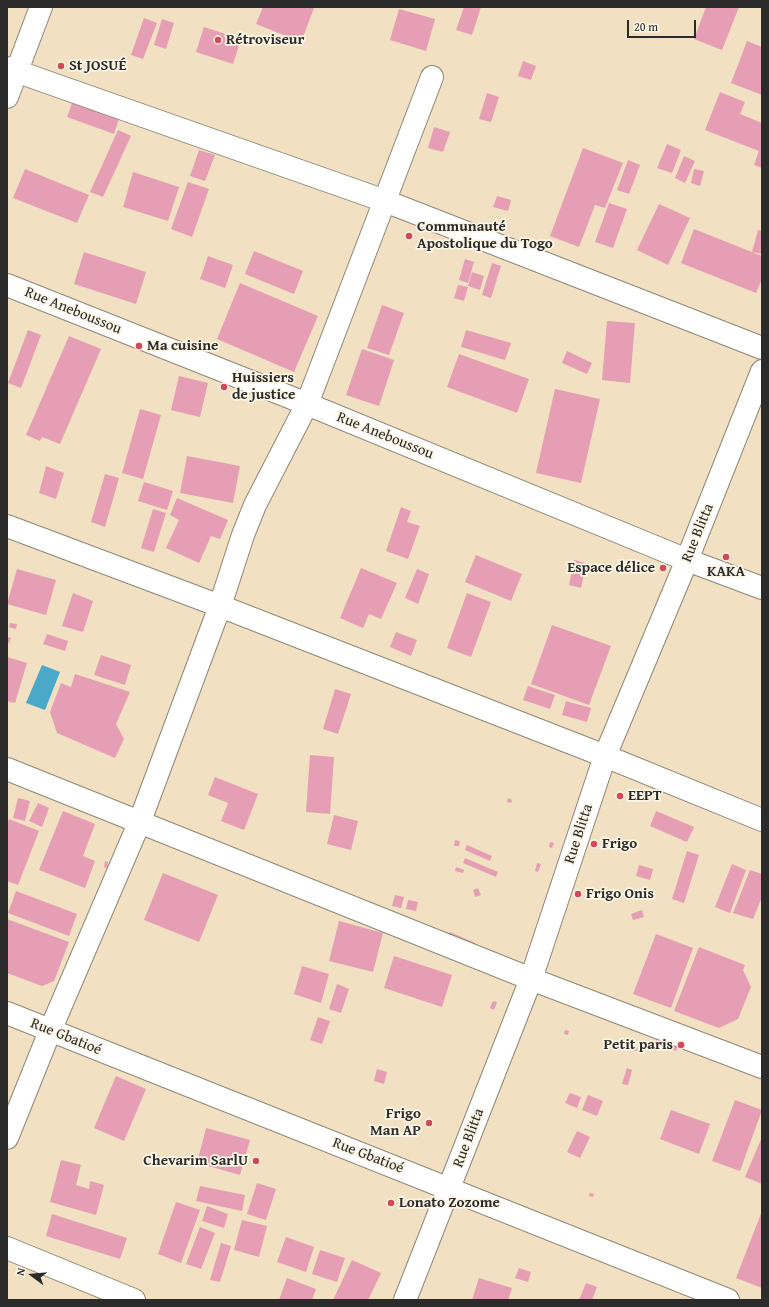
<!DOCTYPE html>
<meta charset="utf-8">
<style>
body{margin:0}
#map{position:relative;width:769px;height:1307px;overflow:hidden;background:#f2e0c2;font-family:"Gentium Book Plus",serif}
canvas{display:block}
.frame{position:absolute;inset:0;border:8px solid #2b2b2b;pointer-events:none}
.north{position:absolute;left:12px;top:1255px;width:40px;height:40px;-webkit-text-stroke:3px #fcf5e5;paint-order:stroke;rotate:286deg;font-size:11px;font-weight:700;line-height:16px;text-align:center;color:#2b2b2b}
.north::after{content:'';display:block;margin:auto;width:14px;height:18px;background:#2b2b2b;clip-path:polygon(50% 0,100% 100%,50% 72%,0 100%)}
.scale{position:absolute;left:627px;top:20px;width:69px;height:18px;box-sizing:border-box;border:2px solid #2b2b2b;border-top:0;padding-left:5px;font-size:12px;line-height:14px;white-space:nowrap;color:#2b2b2b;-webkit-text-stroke:3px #fcf5e5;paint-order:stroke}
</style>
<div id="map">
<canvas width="769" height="1307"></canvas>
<div class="frame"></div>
<div class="north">N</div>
<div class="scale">20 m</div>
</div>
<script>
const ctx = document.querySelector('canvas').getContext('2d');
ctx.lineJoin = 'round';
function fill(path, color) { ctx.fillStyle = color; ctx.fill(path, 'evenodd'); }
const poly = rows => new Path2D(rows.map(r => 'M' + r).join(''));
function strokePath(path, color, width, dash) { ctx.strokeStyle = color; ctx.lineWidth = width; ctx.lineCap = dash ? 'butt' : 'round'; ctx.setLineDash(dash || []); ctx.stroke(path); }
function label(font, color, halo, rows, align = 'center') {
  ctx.font = font + ' "Gentium Book Plus",serif'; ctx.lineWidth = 3.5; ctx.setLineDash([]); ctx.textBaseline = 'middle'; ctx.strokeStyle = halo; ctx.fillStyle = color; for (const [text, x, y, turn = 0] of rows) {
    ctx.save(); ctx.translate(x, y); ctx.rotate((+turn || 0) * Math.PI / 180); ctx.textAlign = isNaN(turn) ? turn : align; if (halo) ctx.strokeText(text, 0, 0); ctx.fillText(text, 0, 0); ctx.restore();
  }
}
fill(poly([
 [42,665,60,672,45,710,26,703]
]), '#4aa8c9');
fill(poly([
 [263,7,313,7,314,8,301,42,256,24],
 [464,7,481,7,472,35,456,30],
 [706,7,739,7,722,50,694,39],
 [399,9,435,19,426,51,390,40],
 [144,18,157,23,143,59,131,55],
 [162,19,174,23,166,49,154,45],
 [204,27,241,39,233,64,196,52],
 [747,41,762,47,762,95,731,83],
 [523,61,536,66,531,80,518,76],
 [720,92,745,102,740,114,762,123,762,168,754,165,759,151,705,130],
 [487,93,499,97,491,122,479,119],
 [73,100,120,116,114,134,67,117],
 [434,127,450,132,443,152,428,148],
 [118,130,131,136,103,197,90,192],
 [667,144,681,150,672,173,657,168],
 [583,148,623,163,605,208,595,205,579,247,550,236],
 [199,150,215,155,205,181,190,176],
 [684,156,695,161,685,183,675,178],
 [628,160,640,165,629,194,617,190],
 [25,169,89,195,77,223,13,198],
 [694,169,704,171,700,186,691,183],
 [133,172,179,187,168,221,123,207],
 [188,182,209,189,192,237,171,229],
 [497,196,511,200,508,211,493,207],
 [609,203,627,209,613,248,595,242],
 [659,204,690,218,668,265,637,250],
 [694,229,762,256,762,279,756,293,681,263],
 [758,230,762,231,762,254,752,252],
 [254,251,303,271,294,294,245,274],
 [84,252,146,272,136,304,74,284],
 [208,256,233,265,225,288,200,279],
 [465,259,474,262,468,283,459,280],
 [492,263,501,266,491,298,482,295],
 [472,272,484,276,480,290,468,286],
 [240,283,318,316,294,372,217,339],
 [458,285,468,287,464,301,454,298],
 [382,305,404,313,389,355,367,348],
 [607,321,635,323,630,383,602,380],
 [28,330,41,335,21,388,8,383],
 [466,330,511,343,505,360,461,347],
 [69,336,101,349,60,444,42,437,40,441,26,435],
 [362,349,394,360,379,406,346,395],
 [567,351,592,363,587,374,562,363],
 [459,354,529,379,517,413,447,387],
 [179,376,208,383,200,417,171,410],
 [555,389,600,399,581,483,536,473],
 [140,409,161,415,143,479,122,473],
 [187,456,240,466,233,503,180,493],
 [46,466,64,473,56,499,39,493],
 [105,474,119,478,105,527,91,522],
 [144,482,173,491,167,510,138,501],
 [177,498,228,520,220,539,211,536,199,563,166,548,179,520,170,515],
 [401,507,411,511,407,522,420,526,408,559,386,551],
 [153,509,166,513,154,552,141,548],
 [476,555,522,574,511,601,465,582],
 [574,560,586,563,581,588,569,585],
 [361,568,397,583,381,619,369,614,363,628,340,618],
 [17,569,56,580,46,615,7,604],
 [417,569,429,574,418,604,405,598],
 [73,593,93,601,83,632,62,626],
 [467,593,491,602,471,657,447,648],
 [10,623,17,624,16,629,9,627],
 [552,625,611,646,589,705,531,684],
 [396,632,417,640,411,656,390,647],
 [47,634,68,641,65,651,43,644],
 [7,637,11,638,9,643,7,642],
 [101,655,131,665,125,685,94,675],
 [7,657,27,663,15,703,7,701],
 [75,674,130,692,116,724,124,739,115,758,57,733,50,712,61,683,71,687],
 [528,686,555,695,550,709,523,700],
 [335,689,351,694,338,734,323,729],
 [566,701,591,708,587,722,562,715],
 [310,755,334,757,330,814,306,812],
 [215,777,258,794,244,830,221,821,228,803,208,795],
 [18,798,30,801,25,821,13,818],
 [508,798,512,800,511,803,507,802],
 [38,803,49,808,42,827,29,821],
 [63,811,95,824,83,856,95,861,85,888,39,870],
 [656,811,694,827,687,842,650,826],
 [334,815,358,821,351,850,327,844],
 [9,819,39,831,18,885,7,881,7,824],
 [455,840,460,841,459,846,454,846],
 [550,842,554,843,552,848,549,847],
 [467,845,492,856,490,861,465,850],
 [687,851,699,855,684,903,672,899],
 [465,858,498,872,496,877,463,863],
 [105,861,108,862,107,868,104,867],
 [537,863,541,864,538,872,535,871],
 [732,864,746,870,730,913,715,907],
 [639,865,653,869,650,880,636,876],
 [456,867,464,870,463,873,455,871],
 [750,870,762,874,762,897,753,919,733,913],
 [163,873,218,895,199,942,144,920],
 [478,888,481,895,475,897,473,890],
 [16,891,77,914,69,936,8,913],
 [395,895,404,897,401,908,392,906],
 [408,900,418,902,416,911,406,909],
 [642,910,644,917,633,920,631,914],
 [7,919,69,942,54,981,42,986,7,973],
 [339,921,383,933,373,972,329,961],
 [450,932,475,943,472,950,447,939],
 [656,934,693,948,671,1008,633,994],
 [699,947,745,965,743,970,751,987,738,1019,719,1028,674,1011],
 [394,956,452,975,442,1007,384,988],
 [302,966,329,974,321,1003,294,994],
 [337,984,349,989,341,1013,329,1009],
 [493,1001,497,1002,494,1010,490,1008],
 [318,1017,330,1021,322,1044,310,1040],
 [565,1030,569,1031,568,1035,564,1034],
 [659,1034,679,1043,676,1051,655,1043],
 [633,1046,638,1048,637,1051,631,1050],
 [627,1068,632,1070,628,1085,622,1084],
 [377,1069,387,1072,384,1084,374,1081],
 [116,1076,146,1089,124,1141,94,1128],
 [570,1093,581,1097,577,1108,565,1103],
 [588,1095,603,1101,597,1116,582,1110],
 [735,1100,762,1110,740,1171,712,1161],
 [671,1110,710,1124,699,1154,660,1139],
 [206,1128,250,1140,240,1175,197,1163],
 [577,1131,590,1137,580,1158,567,1152],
 [762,1137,762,1184,745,1177],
 [61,1160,81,1165,76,1185,89,1189,90,1181,104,1185,96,1215,50,1202],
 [257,1183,276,1189,266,1220,247,1214],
 [200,1186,245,1195,242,1211,196,1201],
 [590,1193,594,1194,593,1197,589,1196],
 [176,1202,200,1210,181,1263,158,1254],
 [207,1206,228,1214,224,1228,202,1221],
 [762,1211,762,1288,736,1278],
 [52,1214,127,1238,120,1259,46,1236],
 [242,1220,267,1226,259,1257,234,1250],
 [200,1227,215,1233,201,1269,186,1264],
 [286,1237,314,1247,306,1272,277,1262],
 [221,1243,231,1246,220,1282,210,1280],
 [320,1250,345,1258,337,1282,312,1274],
 [352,1260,381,1273,368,1300,333,1300],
 [519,1268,531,1272,528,1282,515,1278],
 [287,1278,316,1289,312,1300,279,1300],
 [479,1278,512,1288,508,1300,472,1300],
 [586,1283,597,1287,592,1300,579,1300]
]), '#e59eb4');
const minor = poly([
 [7,68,385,201,762,348],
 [7,97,41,7],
 [7,285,307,404,687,560,762,588],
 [7,526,220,606,605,756,762,820],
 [7,769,531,979,762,1067],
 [7,1013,728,1300],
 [7,1138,50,1031,140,821,220,606,243,535,255,505,307,404,432,77],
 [7,1248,134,1300],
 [405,1300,531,979,605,756,687,560,762,371]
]);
strokePath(minor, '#8e8676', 24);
strokePath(minor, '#fff', 22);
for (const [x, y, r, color] of [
 [218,40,4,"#d1495b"],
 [61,66,4,"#d1495b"],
 [409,236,4,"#d1495b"],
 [139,346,4,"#d1495b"],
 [224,387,4,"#d1495b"],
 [726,557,4,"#d1495b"],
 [663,568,4,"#d1495b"],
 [620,796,4,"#d1495b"],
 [594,844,4,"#d1495b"],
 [578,894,4,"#d1495b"],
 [681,1045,4,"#d1495b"],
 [429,1123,4,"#d1495b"],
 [256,1161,4,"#d1495b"],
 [391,1203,4,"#d1495b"]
]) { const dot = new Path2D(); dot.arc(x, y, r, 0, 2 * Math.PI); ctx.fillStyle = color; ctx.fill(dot); strokePath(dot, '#fcf5e5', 1.5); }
label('bold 15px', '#2b2b2b', '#fcf5e5', [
 ["Rétroviseur",226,40],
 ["St JOSUÉ",69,66],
 ["Communauté",417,227],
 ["Apostolique du Togo",417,244],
 ["Ma cuisine",147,346],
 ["Huissiers",232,378],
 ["de justice",232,395],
 ["Espace délice",655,568,"right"],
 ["KAKA",726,572,"center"],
 ["EEPT",628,796],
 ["Frigo",602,844],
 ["Frigo Onis",586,894],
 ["Petit paris",673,1045,"right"],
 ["Frigo",421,1114,"right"],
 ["Man AP",421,1131,"right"],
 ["Chevarim SarlU",248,1161,"right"],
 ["Lonato Zozome",399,1203]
], 'left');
label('15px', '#2b2b2b', '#fcf5e5', [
 ["Rue Aneboussou",73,311,22],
 ["Rue Aneboussou",385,436,22],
 ["Rue Blitta",698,533,-68],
 ["Rue Blitta",579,834,-72],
 ["Rue Gbatioé",66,1037,22],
 ["Rue Blitta",469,1138,-69],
 ["Rue Gbatioé",368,1156,21]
]);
</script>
